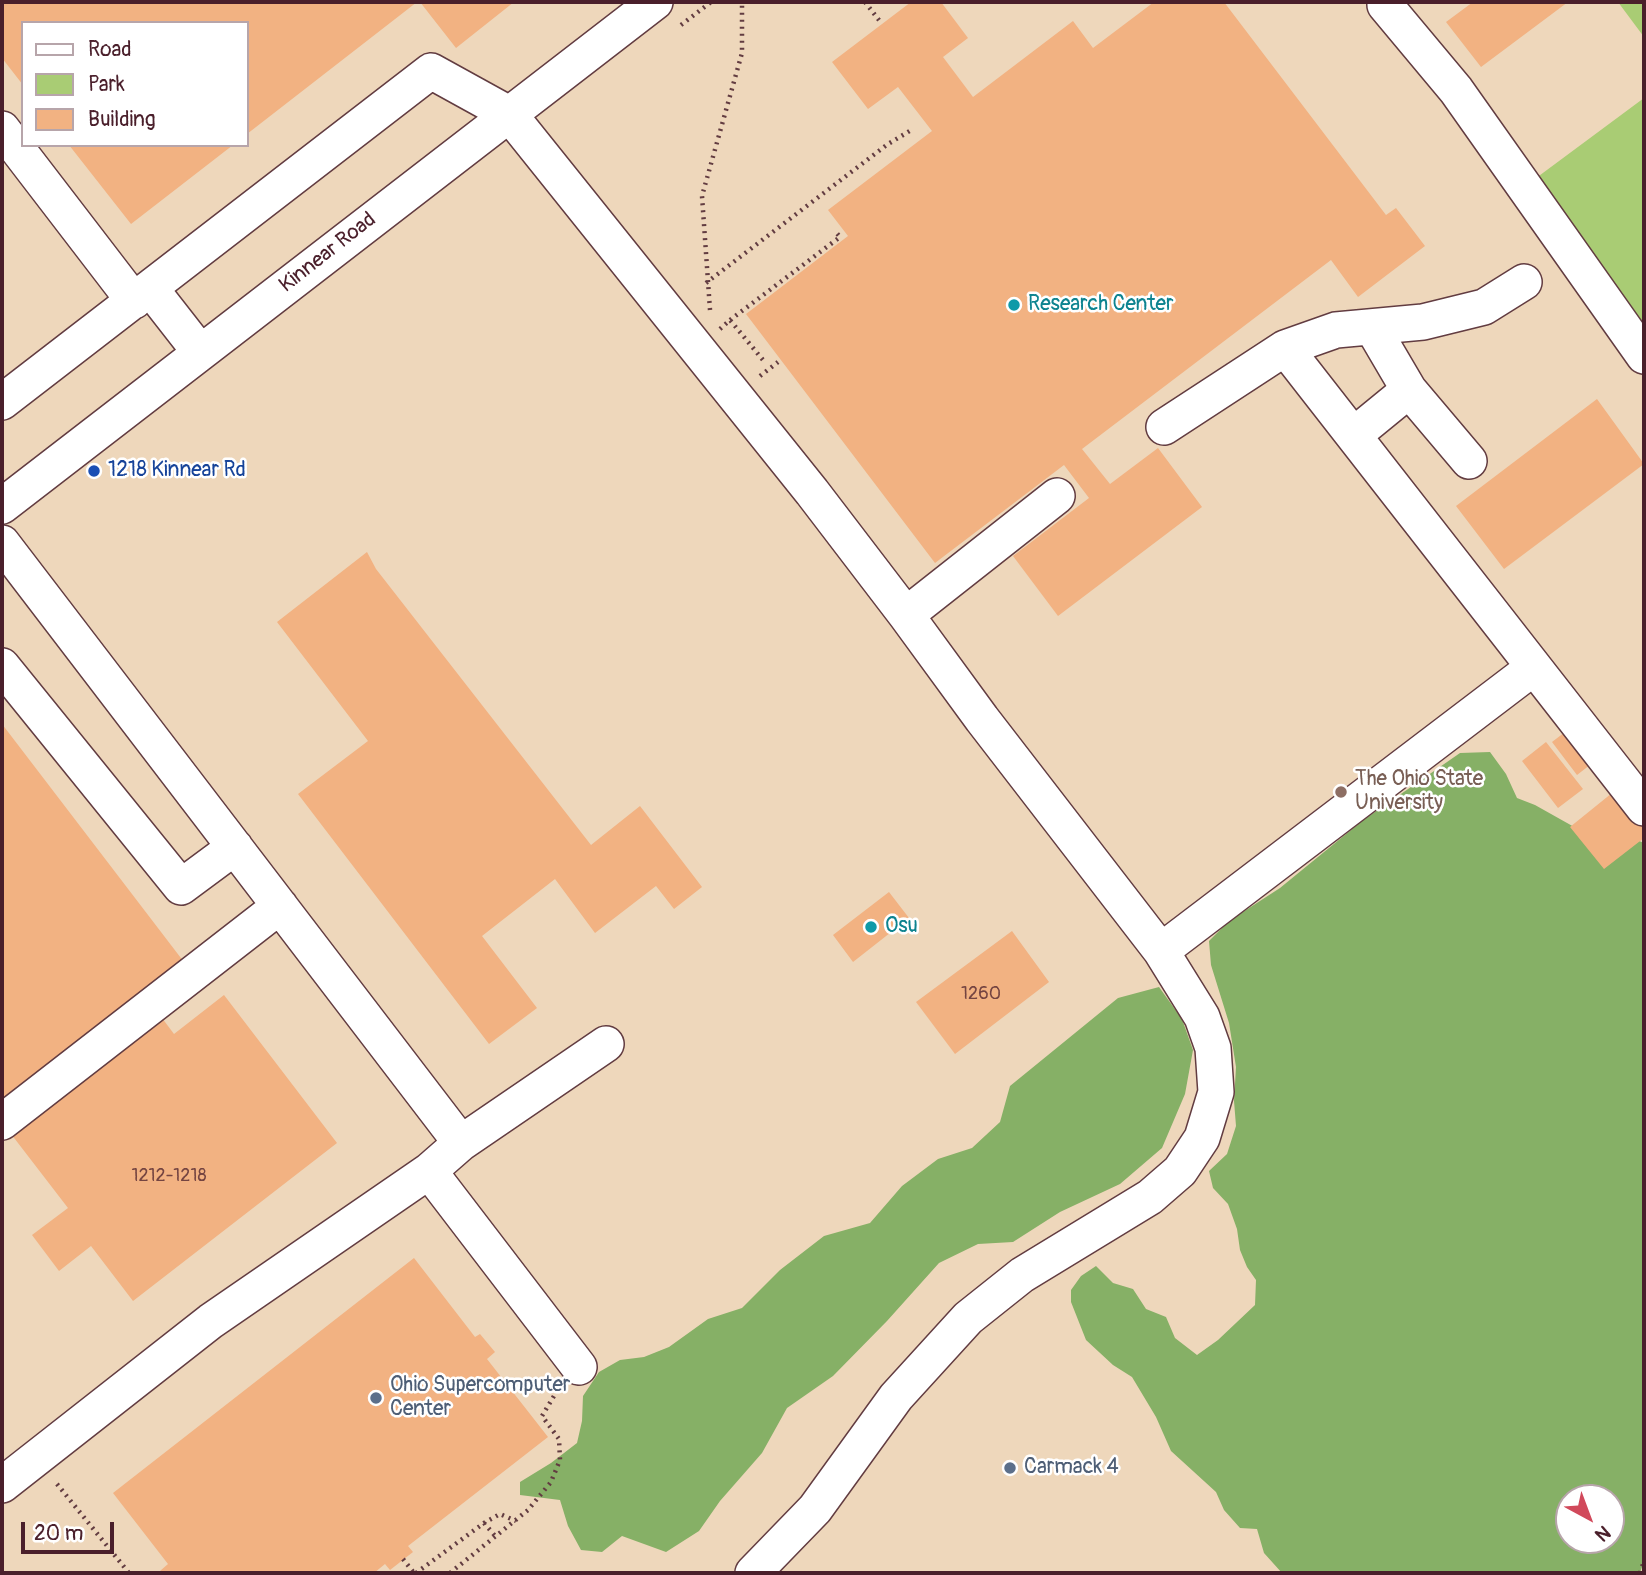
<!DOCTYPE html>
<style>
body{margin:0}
#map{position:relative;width:1646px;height:1575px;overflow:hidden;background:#ebe0bd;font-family:Pangolin,sans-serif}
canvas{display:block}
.frame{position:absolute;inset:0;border:4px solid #4a1f2b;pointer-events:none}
.legend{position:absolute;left:21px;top:21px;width:228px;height:126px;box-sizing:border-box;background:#fff;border:2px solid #b7a5aa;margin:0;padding:9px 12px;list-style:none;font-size:21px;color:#4a1f2b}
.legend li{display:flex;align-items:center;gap:14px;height:35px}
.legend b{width:35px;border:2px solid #b7a5aa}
.north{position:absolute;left:1555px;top:1484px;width:70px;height:70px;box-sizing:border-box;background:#fff;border:2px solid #b7a5aa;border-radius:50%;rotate:139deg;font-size:19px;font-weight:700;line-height:28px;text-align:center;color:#4a1f2b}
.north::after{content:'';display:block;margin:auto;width:24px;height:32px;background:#d1495b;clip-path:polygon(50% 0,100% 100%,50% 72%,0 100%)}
.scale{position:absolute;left:21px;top:1522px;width:93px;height:32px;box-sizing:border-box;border:4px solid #4a1f2b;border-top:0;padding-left:9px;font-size:21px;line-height:24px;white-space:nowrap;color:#4a1f2b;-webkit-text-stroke:5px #fff;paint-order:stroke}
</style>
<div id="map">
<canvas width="1646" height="1575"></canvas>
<div class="frame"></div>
<ul class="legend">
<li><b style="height:9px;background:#fff"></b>Road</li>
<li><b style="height:19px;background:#a9cc74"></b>Park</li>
<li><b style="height:19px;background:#f2b282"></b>Building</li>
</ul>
<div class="north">N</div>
<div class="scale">20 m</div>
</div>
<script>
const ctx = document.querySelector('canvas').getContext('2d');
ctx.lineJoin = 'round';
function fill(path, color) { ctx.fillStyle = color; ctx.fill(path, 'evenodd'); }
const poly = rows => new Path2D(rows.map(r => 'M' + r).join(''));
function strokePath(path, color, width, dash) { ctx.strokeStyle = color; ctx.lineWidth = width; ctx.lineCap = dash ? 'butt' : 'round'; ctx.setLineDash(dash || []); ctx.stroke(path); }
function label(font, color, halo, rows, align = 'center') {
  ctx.font = font + ' Pangolin,sans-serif'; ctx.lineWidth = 5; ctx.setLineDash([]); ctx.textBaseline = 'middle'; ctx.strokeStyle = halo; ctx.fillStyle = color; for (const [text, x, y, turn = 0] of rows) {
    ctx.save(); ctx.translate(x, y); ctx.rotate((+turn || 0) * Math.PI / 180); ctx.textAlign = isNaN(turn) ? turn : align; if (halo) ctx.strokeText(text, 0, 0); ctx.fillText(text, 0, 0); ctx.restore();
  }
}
fill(poly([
 [2,2,1644,2,1644,1573,2,1573],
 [23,23,247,23,247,145,23,145],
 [1569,1498,1611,1498,1611,1540,1569,1540]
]), '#eed7bb');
fill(poly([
 [1618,2,1644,2,1644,37],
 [1644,98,1644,356,1524,187]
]), '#a9cc74');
fill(poly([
 [1490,752,1506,774,1517,798,1535,805,1592,837,1632,838,1644,843,1644,1561,1640,1573,1282,1573,1264,1553,1257,1529,1240,1528,1224,1510,1216,1492,1171,1451,1156,1417,1132,1377,1113,1365,1086,1340,1071,1302,1071,1290,1081,1276,1096,1266,1113,1283,1133,1289,1146,1309,1166,1317,1175,1338,1197,1355,1218,1340,1255,1305,1256,1280,1247,1267,1240,1250,1237,1229,1228,1204,1213,1188,1209,1171,1227,1154,1236,1126,1234,1101,1236,1067,1229,1023,1211,965,1209,941,1229,921,1280,888,1362,821,1460,753],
 [1569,1498,1611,1498,1611,1540,1569,1540],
 [1159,987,1182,1019,1193,1050,1185,1094,1162,1148,1120,1184,1060,1212,1013,1242,978,1244,939,1263,887,1321,833,1376,787,1408,762,1453,720,1501,699,1531,666,1552,622,1536,602,1552,581,1550,568,1526,560,1500,520,1495,520,1482,551,1463,577,1443,582,1421,583,1396,599,1372,620,1360,644,1357,669,1347,708,1319,742,1308,780,1270,824,1236,870,1223,902,1186,938,1159,972,1148,1000,1122,1010,1086,1118,998]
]), '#86b066');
fill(poly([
 [2,2,417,2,247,134,247,23,23,23,23,85,2,58],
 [420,2,514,2,456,48],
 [911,2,941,2,968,38,943,57,973,97,1073,21,1093,48,1154,2,1224,2,1386,215,1396,208,1425,246,1358,297,1331,260,1082,449,1110,484,1158,448,1202,507,1058,616,1013,556,1089,498,1064,465,935,563,746,314,848,236,828,210,932,131,898,87,868,109,832,62],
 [1473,2,1568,2,1481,67,1446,22],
 [69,145,233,145,131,224],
 [1597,399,1644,464,1504,569,1456,506],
 [367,552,376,569,591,845,640,806,702,887,674,909,656,886,595,933,555,879,482,936,537,1008,489,1044,298,794,368,741,277,622],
 [2,724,187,966,2,1108],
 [1569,729,1595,761,1577,775,1552,742],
 [1546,742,1583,789,1558,808,1522,761],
 [1617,789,1644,823,1644,838,1604,869,1570,827],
 [889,892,909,918,853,962,833,935],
 [1012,931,1049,982,955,1054,916,1002],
 [224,995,337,1143,133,1301,91,1246,59,1271,32,1235,68,1208,8,1130,159,1014,174,1034],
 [414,1258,475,1337,480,1334,495,1352,487,1359,548,1437,408,1546,413,1552,390,1570,385,1564,374,1573,161,1573,160,1571,168,1564,113,1493]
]), '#f2b282');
const minor = poly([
 [1385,2,1385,5,1456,90,1644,356],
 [2,129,134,301],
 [150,288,200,352],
 [1372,327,1409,390,1469,461],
 [1285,348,1336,330,1423,322,1484,307,1524,282],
 [2,402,431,71,509,114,812,492,906,615,982,719,1161,951,1202,1017,1213,1048,1216,1092,1202,1138,1180,1171,1150,1197,1022,1275,968,1318,896,1397,815,1509,753,1573],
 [1164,427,1285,348,1644,808],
 [1354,435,1409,390],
 [2,506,655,2],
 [2,543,461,1143,429,1171,211,1321,2,1485],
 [906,615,1057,496],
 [2,666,181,887,235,847],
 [1161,951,1533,668],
 [2,1122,280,906],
 [461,1143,606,1044],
 [429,1171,579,1367]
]);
strokePath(minor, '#623c41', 38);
strokePath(poly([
 [865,2,882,24],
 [681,25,711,2],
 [706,283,888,144,913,129],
 [710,310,702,196,742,53,742,2],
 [730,320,840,237,834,230],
 [720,329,730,320,763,360],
 [760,376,778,362],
 [57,1484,129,1573],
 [484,1523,496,1537],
 [403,1559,414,1573],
 [416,1573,484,1523,500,1514,516,1521],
 [450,1573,528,1510,551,1482,560,1460,559,1439,542,1416,557,1391],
 [1640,1573,1644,1561]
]), '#623c41', 4.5, [2, 5]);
strokePath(minor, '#fff', 35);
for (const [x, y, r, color] of [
 [1014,305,7,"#0f9aa8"],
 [94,471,7,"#1a4fb4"],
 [1341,792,7,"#8d6e63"],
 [871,927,7,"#0f9aa8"],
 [376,1398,7,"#5c6f8a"],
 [1010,1468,7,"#5c6f8a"]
]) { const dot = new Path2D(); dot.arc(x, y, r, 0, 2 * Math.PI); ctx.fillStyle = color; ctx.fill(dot); strokePath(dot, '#fff', 2.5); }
label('18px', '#744441', null, [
 ["1260",981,994],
 ["1212-1218",169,1176]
]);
label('21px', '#4a1f2b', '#fff', [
 ["Kinnear Road",328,253,-38]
]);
label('21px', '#0d838f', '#fff', [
 ["Research Center",1028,305],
 ["Osu",885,927]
], 'left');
label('21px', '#164399', '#fff', [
 ["1218 Kinnear Rd",108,471]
], 'left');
label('21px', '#785e54', '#fff', [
 ["The Ohio State",1355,780],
 ["University",1355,804]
], 'left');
label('21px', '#4e5e75', '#fff', [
 ["Ohio Supercomputer",390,1386],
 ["Center",390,1410],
 ["Carmack 4",1024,1468]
], 'left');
</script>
